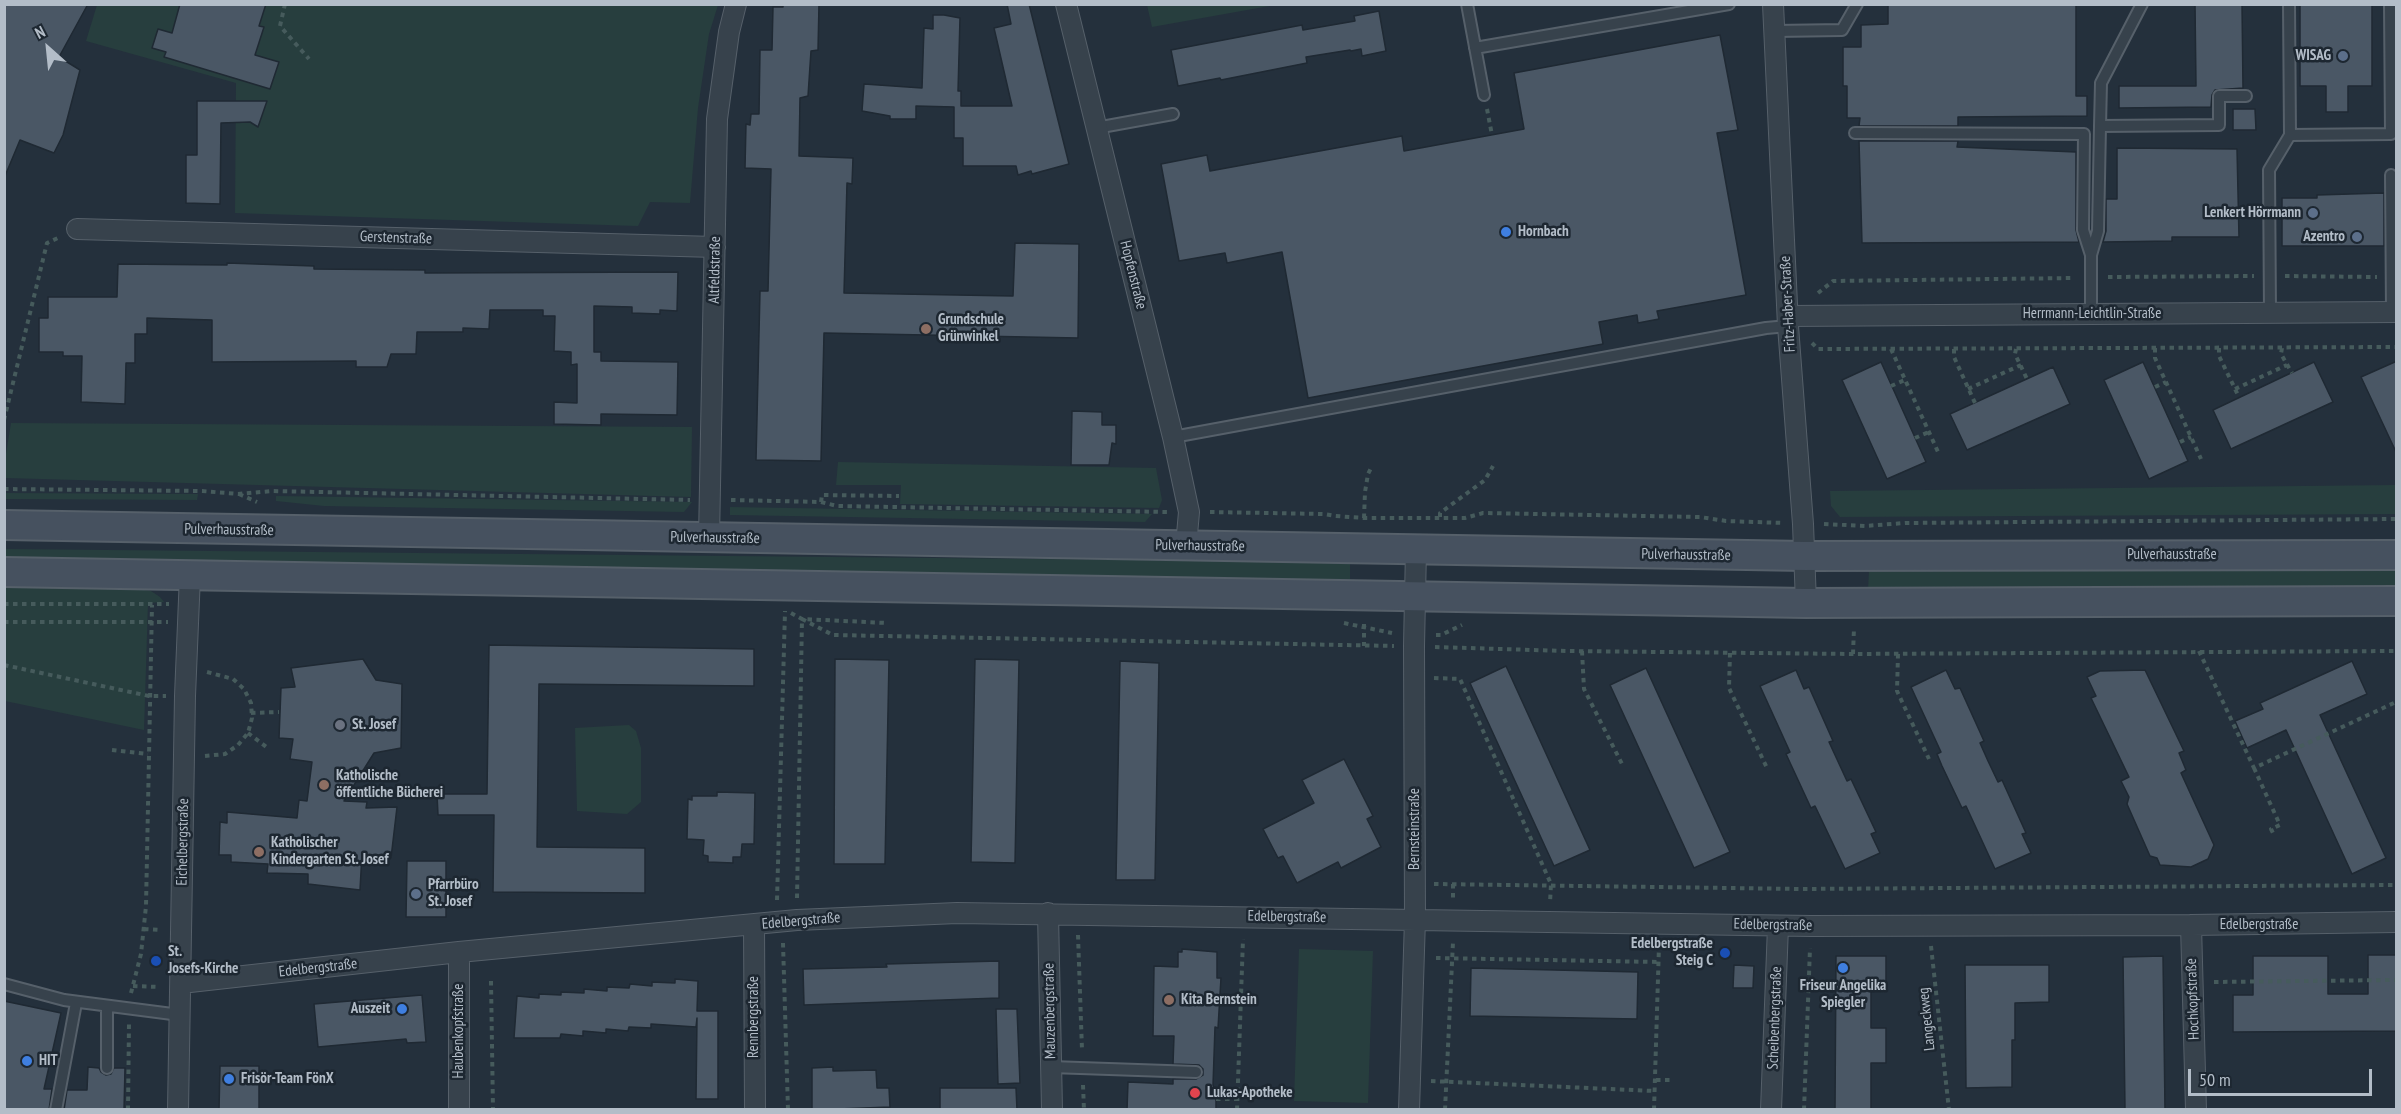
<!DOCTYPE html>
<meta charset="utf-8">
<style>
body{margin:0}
#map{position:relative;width:2401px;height:1114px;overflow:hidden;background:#24303c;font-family:"PT Sans Narrow",sans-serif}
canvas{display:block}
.frame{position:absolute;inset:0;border:6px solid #b3bdc8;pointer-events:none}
.north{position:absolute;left:18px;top:18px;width:60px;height:60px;-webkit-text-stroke:4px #1d2731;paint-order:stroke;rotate:333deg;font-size:16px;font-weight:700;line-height:24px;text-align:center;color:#b3bdc8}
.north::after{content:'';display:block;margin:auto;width:21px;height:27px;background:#b3bdc8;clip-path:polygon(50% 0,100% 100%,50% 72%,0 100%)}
.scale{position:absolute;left:2188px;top:1069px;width:184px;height:27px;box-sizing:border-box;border:3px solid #b3bdc8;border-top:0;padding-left:8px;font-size:18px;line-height:21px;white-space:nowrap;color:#b3bdc8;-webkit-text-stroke:4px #1d2731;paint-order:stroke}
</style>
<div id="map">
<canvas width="2401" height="1114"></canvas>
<div class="frame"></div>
<div class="north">N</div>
<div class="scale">50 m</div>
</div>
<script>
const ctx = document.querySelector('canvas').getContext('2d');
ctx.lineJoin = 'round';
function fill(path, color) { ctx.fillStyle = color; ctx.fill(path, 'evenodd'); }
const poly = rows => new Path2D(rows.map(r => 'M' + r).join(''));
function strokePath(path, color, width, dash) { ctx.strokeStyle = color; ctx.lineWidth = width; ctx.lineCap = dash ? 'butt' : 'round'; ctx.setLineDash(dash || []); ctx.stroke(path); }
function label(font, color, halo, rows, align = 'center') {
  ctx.font = font + ' "PT Sans Narrow",sans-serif'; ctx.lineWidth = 5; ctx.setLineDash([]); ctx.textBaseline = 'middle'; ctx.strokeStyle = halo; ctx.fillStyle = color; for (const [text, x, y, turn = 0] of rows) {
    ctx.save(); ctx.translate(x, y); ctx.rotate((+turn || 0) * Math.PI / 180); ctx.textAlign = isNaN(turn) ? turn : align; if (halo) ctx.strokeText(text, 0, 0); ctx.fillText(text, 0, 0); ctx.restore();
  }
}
fill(poly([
 [97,5,718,5,709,34,698,108,690,203,650,202,638,226,235,213,236,83,86,41],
 [1147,5,1147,4,1275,5,1152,27],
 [11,423,692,427,691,497,5,478,5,460],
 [838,462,1156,468,1162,500,1159,508,900,504,901,485,836,485],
 [2396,485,2396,514,1840,517,1831,506,1830,491],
 [5,493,198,494,197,500,5,499],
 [276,496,692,502,684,512,324,506,276,501],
 [730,507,1152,514,1145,522,730,515],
 [5,549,1350,562,1350,581,5,559],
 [2396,568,2396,586,1868,590,1869,571],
 [5,586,140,589,151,591,160,597,164,602,148,603,144,730,5,701],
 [629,725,636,731,641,748,641,802,627,814,577,811,575,728],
 [1299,949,1373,951,1368,1103,1294,1101]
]), '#273e3e');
const building = poly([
 [4,4,88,4,59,57,80,70,63,135,54,153,20,140,5,176,4,4],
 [180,4,266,4,259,26,264,27,255,55,279,62,270,89,164,57,166,52,152,48,158,29,172,33,180,4],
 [783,4,819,4,818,50,811,51,808,96,800,98,799,156,853,158,852,184,847,183,844,293,1013,296,1015,243,1079,244,1078,338,824,333,821,461,756,460,760,291,768,291,771,169,745,168,746,124,750,125,751,114,759,114,760,50,772,50,773,7,783,7,783,4],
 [1007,4,1029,4,1069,164,1032,174,1031,171,1018,175,1016,166,963,166,963,138,954,138,954,107,916,106,916,119,890,119,890,116,862,111,864,84,922,88,924,28,933,29,933,15,944,15,960,18,958,91,961,91,961,106,1012,106,994,28,1011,24,1007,4],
 [1888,4,2076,4,2076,96,2087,96,2087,116,1958,117,1958,126,1859,126,1860,118,1847,118,1847,86,1843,86,1843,47,1861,47,1861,25,1888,24,1888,4],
 [2195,4,2242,4,2243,88,2215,90,2212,95,2211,107,2119,108,2119,86,2196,86,2195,4],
 [2300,4,2372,4,2372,86,2348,86,2348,112,2326,112,2326,86,2300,86,2300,4],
 [1379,11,1386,51,1362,56,1361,49,1351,51,1350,50,1306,57,1307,63,1221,80,1220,78,1178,86,1171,50,1302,25,1303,30,1355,21,1354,16,1379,11],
 [1720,35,1738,130,1717,133,1746,295,1657,311,1659,319,1638,323,1637,315,1599,322,1603,344,1308,398,1282,252,1227,263,1225,253,1179,261,1161,164,1207,155,1210,171,1402,136,1404,151,1524,129,1514,73,1720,35],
 [197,101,267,101,258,127,250,122,221,123,220,204,186,203,186,155,197,155,197,101],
 [2233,109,2255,109,2256,130,2233,130,2233,109],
 [1859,141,1958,141,1957,147,2076,152,2076,230,2079,242,1862,243,1859,141],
 [2117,148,2237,149,2239,237,2172,237,2172,241,2103,242,2106,231,2106,199,2117,199,2117,148],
 [2384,193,2384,246,2282,246,2282,198,2317,198,2317,195,2384,193],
 [227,263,314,266,314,269,425,270,425,273,678,272,677,311,660,310,660,314,632,313,632,307,594,306,594,352,601,352,601,361,678,362,677,415,601,414,601,425,554,424,554,402,577,403,577,364,571,365,571,352,554,351,555,316,543,316,543,310,490,310,489,329,463,328,463,332,417,332,416,354,391,354,387,367,356,367,356,361,212,362,212,320,147,318,147,334,135,334,135,363,126,363,125,404,81,402,82,356,63,356,63,352,39,352,39,318,48,318,48,297,117,297,118,264,227,265,227,263],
 [2397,361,2397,454,2361,377,2397,361],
 [1881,362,1926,462,1887,479,1842,380,1881,362],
 [2143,362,2188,461,2149,479,2104,380,2143,362],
 [2314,362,2333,402,2231,449,2213,410,2314,362],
 [2053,367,2070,404,1967,450,1950,414,2053,367],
 [1072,411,1102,412,1102,425,1116,425,1116,444,1112,443,1109,465,1071,465,1072,411],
 [489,645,754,649,754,686,539,684,537,847,645,848,645,893,493,892,494,815,438,815,437,794,487,794,489,645],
 [363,659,376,680,402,684,401,748,374,753,344,801,367,802,366,808,397,807,391,858,362,854,360,890,308,884,308,874,267,873,268,864,231,862,231,855,219,855,220,822,227,823,227,812,297,818,299,800,307,801,312,762,290,759,293,739,279,738,281,688,295,687,291,668,363,659],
 [835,659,889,660,885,864,834,864,835,659],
 [975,659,1019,660,1015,863,971,862,975,659],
 [1120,661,1159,663,1155,880,1116,880,1120,661],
 [2352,661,2367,694,2320,715,2386,858,2352,874,2286,730,2247,748,2235,721,2263,709,2260,703,2352,661],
 [1506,666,1590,850,1554,866,1470,683,1506,666],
 [1646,668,1730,852,1694,868,1610,685,1646,668],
 [1796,670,1804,689,1809,687,1833,741,1829,742,1847,781,1851,779,1876,832,1871,834,1880,853,1845,869,1815,806,1811,808,1786,754,1790,752,1760,686,1796,670],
 [1946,670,1955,689,1960,688,1984,741,1980,743,1988,761,1998,782,2002,780,2026,833,2022,834,2031,853,1995,869,1966,806,1962,808,1942,766,1937,754,1941,752,1911,687,1946,670],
 [2145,670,2184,751,2179,753,2186,770,2181,773,2214,845,2208,859,2191,867,2160,865,2157,858,2150,856,2127,804,2129,797,2121,781,2129,777,2091,698,2096,696,2087,677,2100,671,2145,670],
 [1344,759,1373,816,1367,819,1381,847,1341,868,1338,862,1297,883,1283,856,1278,858,1263,829,1314,803,1302,780,1344,759],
 [717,792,755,793,754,844,742,844,741,857,733,857,733,863,708,862,708,856,703,855,704,840,687,839,688,799,692,800,692,796,717,796,717,792],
 [407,861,446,861,446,917,406,917,407,861],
 [1182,949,1217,952,1217,978,1221,978,1218,1028,1215,1027,1213,1085,1214,1088,1216,1088,1216,1110,1127,1110,1128,1082,1173,1084,1173,1079,1196,1079,1203,1075,1203,1069,1199,1065,1173,1064,1174,1036,1153,1036,1154,966,1178,967,1178,952,1182,952,1182,949],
 [2368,955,2397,955,2397,1031,2233,1032,2233,995,2253,995,2253,956,2328,956,2328,994,2368,994,2368,955],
 [1836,956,1886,956,1886,991,1871,991,1871,1028,1886,1028,1886,1063,1871,1063,1871,1110,1835,1110,1836,956],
 [2163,956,2165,1110,2125,1110,2123,957,2163,956],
 [999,961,999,998,804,1005,803,969,887,967,886,964,999,961],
 [1734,965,1754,966,1753,988,1733,988,1734,965],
 [1965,965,2049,965,2049,1002,2015,1003,2015,1040,2012,1040,2012,1087,1966,1088,1965,965],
 [1471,968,1638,972,1637,1019,1470,1016,1471,968],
 [675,979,698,981,697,1011,718,1011,718,1099,696,1099,697,1018,696,1027,651,1024,651,1028,629,1027,628,1031,606,1029,606,1033,583,1031,583,1036,561,1034,560,1038,514,1038,517,996,539,998,539,994,561,995,561,992,584,993,584,989,607,991,607,987,629,988,630,984,652,986,652,982,675,983,675,979],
 [422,995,426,1042,407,1043,406,1039,318,1047,314,1004,422,995],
 [4,1001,61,1013,44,1089,52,1089,49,1110,4,1110,4,1001],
 [996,1009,1017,1009,1020,1083,998,1084,996,1009],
 [220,1066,259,1066,259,1110,219,1110,220,1066],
 [88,1067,99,1068,101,1072,106,1075,111,1074,114,1068,125,1068,124,1110,64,1110,67,1090,87,1090,88,1067],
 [833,1067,833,1071,876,1070,877,1088,889,1088,890,1107,812,1110,812,1068,833,1067],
 [940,1088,1016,1088,1017,1110,940,1110,940,1088]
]);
fill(building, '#4a5765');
strokePath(building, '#1f2933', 1.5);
const lane = poly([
 [1467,4,1484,95],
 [1775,31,1842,30,1857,4],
 [1475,48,1729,4],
 [2100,126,2101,83,2142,4],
 [1096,128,1173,114],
 [1855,133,2084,134,2083,230,2091,255,2091,314],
 [2290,135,2391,134,2390,4],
 [2391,175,2392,312],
 [2091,255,2098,231,2100,126,2219,125,2219,96,2246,96],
 [2270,313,2269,170,2290,135,2289,4],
 [1173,437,1766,328,1788,326],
 [4,984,64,1000,180,1015],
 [1051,1067,1196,1072],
 [107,1068,107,1007],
 [56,1110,76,1003]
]);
const street = poly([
 [1066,4,1173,437,1189,512,1186,546],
 [1773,4,1788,326,1803,524,1806,603],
 [77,229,715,247],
 [1788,316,2396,312],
 [709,538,717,119,729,32,736,4],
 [1048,913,1052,1110],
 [754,925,755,1110],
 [2191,925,2196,1110],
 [181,983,459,952,797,920,957,913,1811,926,2191,925,2396,922],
 [178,1110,185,696,190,575],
 [459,1110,459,952],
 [1409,1110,1415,919,1414,646,1416,549],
 [1771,1110,1778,926]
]);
const secondary = poly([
 [4,525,1805,556,2396,555],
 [4,572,1806,603,2396,601]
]);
strokePath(lane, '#56606a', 14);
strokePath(street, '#56606a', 22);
strokePath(secondary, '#56606a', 32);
strokePath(poly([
 [285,4,280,26,309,59],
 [1487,109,1492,135],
 [2285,276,2377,277],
 [2108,277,2254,276],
 [1818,293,1833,281,2074,278],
 [1812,343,1818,349,2396,347],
 [2155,348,2155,358,2201,459],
 [2219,348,2219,356,2239,397],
 [2282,348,2281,354,2292,373],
 [1891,349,1939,454],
 [1954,349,1954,357,1975,403],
 [2016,349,2015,354,2027,379],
 [1891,386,1905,380],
 [2155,387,2166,382],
 [1968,389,2021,365],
 [2235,389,2287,365],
 [4,420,47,243,58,238],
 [1915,438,1929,432],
 [2180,442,2191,437],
 [4,489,202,491,238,494,272,491,690,500],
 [239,494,257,502],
 [731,500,821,502,837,506,1167,512],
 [821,502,822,495,899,496],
 [1210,512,1324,514,1335,516,1364,518,1465,518,1483,513,1700,517,1726,521,1784,523],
 [1440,517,1440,513,1485,480,1493,466],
 [1364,518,1365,492,1368,474,1372,466],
 [1824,524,1865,526,1905,523,2396,519],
 [4,604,169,604],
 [791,613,802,619,887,623],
 [4,622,168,622],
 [1344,623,1392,633],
 [1364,624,1364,646],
 [1436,635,1441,635,1462,625],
 [1435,647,1566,651,1853,654,2396,651],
 [1582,651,1584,689,1623,766],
 [2199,651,2254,768,2396,702],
 [1730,653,1729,688,1767,768],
 [1853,654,1854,628],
 [1898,654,1897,691,1929,759],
 [4,665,149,696,166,696],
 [1434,678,1460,679,1551,884,1550,903],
 [251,713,279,712],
 [248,733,269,749],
 [112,750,148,754],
 [205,756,225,754,238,745,248,733,252,718,251,703,244,689,233,679,207,672],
 [2254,768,2280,825,2271,829,2273,833],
 [1434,884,1802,889,2396,885],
 [1453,884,1453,899],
 [797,898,802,619,833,635,1394,646],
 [777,900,785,611],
 [144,929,161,930],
 [1078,935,1082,1050],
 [783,943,788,1110],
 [1931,946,1949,1110],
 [1436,958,1659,962],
 [491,981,493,1110],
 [2214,982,2396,980],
 [133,986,159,987],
 [131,993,141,954,146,906,152,605],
 [1656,1080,1670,1080],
 [1431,1081,1655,1091],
 [1083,1085,1084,1110],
 [1216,1099,1237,1099],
 [128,1110,129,1024],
 [1237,1110,1243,939],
 [1445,1110,1453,942],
 [1654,1110,1659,945],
 [1804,1110,1810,948]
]), '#465b5c', 4, [4.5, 4.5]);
strokePath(lane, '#37424c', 10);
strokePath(street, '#37424c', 20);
strokePath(secondary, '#46515f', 28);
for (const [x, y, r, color] of [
 [2343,56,6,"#5c6f8a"],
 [2313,213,6,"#5c6f8a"],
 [1506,232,6,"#3f7fe0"],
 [2357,237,6,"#5c6f8a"],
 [926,329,6,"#8d6e63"],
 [340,725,6,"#6b7280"],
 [324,785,6,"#8d6e63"],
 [259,852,6,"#8d6e63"],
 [416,894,6,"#5c6f8a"],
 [1725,953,6,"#1a4fb4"],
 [156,961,6,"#1a4fb4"],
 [1843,968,6,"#3f7fe0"],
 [1169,1000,6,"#8d6e63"],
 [402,1009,6,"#3f7fe0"],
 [27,1061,6,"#3f7fe0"],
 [229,1079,6,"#3f7fe0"],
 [1195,1093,6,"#e0444e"]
]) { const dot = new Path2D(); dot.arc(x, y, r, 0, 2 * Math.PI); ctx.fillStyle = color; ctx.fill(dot); strokePath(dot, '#1d2731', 2); }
label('bold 15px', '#b3bdc8', '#1d2731', [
 ["WISAG",2331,56,"right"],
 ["Lenkert Hörrmann",2301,213,"right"],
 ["Hornbach",1518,232],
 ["Azentro",2345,237,"right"],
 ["Grundschule",938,320],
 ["Grünwinkel",938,337],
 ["St. Josef",352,725],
 ["Katholische",336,776],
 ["öffentliche Bücherei",336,793],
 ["Katholischer",271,843],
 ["Kindergarten St. Josef",271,860],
 ["Pfarrbüro",428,885],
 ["St. Josef",428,902],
 ["Edelbergstraße",1713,944,"right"],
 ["Steig C",1713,961,"right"],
 ["St.",168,952],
 ["Josefs-Kirche",168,969],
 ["Friseur Angelika",1843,986,"center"],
 ["Spiegler",1843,1003,"center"],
 ["Kita Bernstein",1181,1000],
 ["Auszeit",390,1009,"right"],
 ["HIT",39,1061],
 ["Frisör-Team FönX",241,1079],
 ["Lukas-Apotheke",1207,1093]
], 'left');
label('15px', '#b3bdc8', '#1d2731', [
 ["Gerstenstraße",396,238,2],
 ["Altfeldstraße",715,270,-89],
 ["Hopfenstraße",1133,275,76],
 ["Fritz-Haber-Straße",1788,304,-93],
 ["Herrmann-Leichtlin-Straße",2092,314],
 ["Pulverhausstraße",229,530,1],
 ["Pulverhausstraße",715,538,1],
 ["Pulverhausstraße",1200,546,1],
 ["Pulverhausstraße",1686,555,1],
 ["Pulverhausstraße",2172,555],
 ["Bernsteinstraße",1415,829,-90],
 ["Eichelbergstraße",183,842,-89],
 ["Edelbergstraße",1287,917,1],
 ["Edelbergstraße",801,921,-5],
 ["Edelbergstraße",1773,925,1],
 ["Edelbergstraße",2259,925],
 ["Edelbergstraße",318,968,-6],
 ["Hochkopfstraße",2193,999,-92],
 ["Mauzenbergstraße",1050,1011,-91],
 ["Rennbergstraße",754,1017,-90],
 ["Scheibenbergstraße",1775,1018,-88],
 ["Langeckweg",1927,1019,-96],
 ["Haubenkopfstraße",459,1031,-90]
]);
</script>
